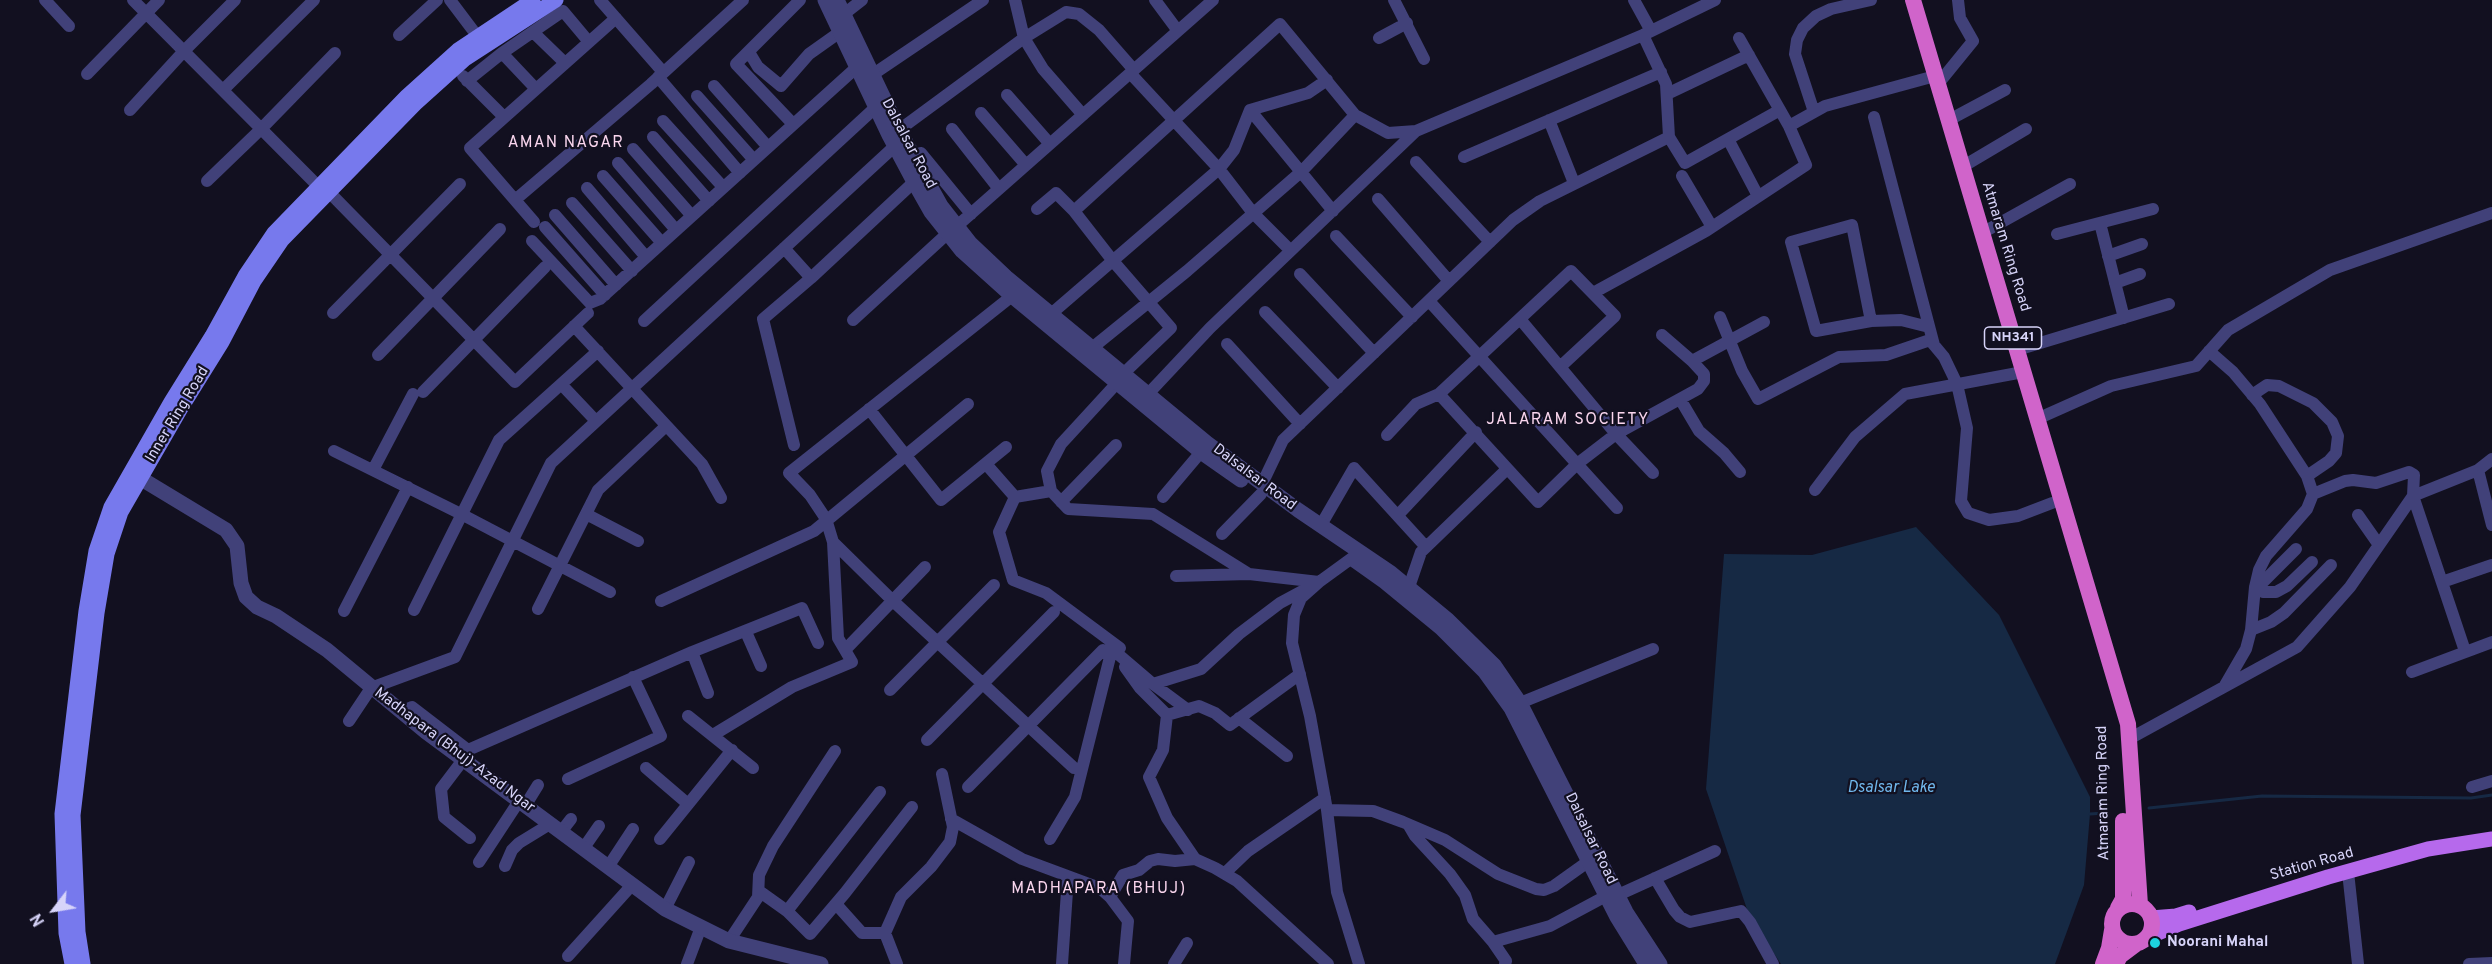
<!DOCTYPE html>
<style>
body{margin:0}
#map{position:relative;width:2492px;height:964px;overflow:hidden;background:#121020;font-family:Overpass,sans-serif}
canvas{display:block}
.north{position:absolute;left:24px;top:880px;width:60px;height:60px;-webkit-text-stroke:4px #121020;paint-order:stroke;rotate:239deg;font-size:16px;font-weight:700;line-height:24px;text-align:center;color:#d7d4f9}
.north::after{content:'';display:block;margin:auto;width:21px;height:27px;background:#d7d4f9;clip-path:polygon(50% 0,100% 100%,50% 72%,0 100%)}
</style>
<div id="map">
<canvas width="2492" height="964"></canvas>
<div class="north">N</div>
</div>
<script>
const ctx = document.querySelector('canvas').getContext('2d');
ctx.lineJoin = 'round';
function fill(path, color) { ctx.fillStyle = color; ctx.fill(path, 'evenodd'); }
const poly = rows => new Path2D(rows.map(r => 'M' + r).join(''));
function strokePath(path, color, width, dash) { ctx.strokeStyle = color; ctx.lineWidth = width; ctx.lineCap = dash ? 'butt' : 'round'; ctx.setLineDash(dash || []); ctx.stroke(path); }
function label(font, color, halo, rows, align = 'center') {
  ctx.font = font + ' Overpass,sans-serif'; ctx.lineWidth = 4.5; ctx.setLineDash([]); ctx.textBaseline = 'middle'; ctx.strokeStyle = halo; ctx.fillStyle = color; for (const [text, x, y, turn = 0] of rows) {
    ctx.save(); ctx.translate(x, y); ctx.rotate((+turn || 0) * Math.PI / 180); ctx.textAlign = isNaN(turn) ? turn : align; if (halo) ctx.strokeText(text, 0, 0); ctx.fillText(text, 0, 0); ctx.restore();
  }
}
fill(poly([
 [1916,527,1999,615,2090,797,2090,814,2084,885,2055,964,1781,964,1750,918,1706,789,1724,554,1812,555]
]), '#162944');
strokePath(poly([
 [2149,808,2262,796,2471,798,2492,795],
 [2090,814,2105,813]
]), '#162944', 3);
strokePath(poly([
 [45,0,69,26],
 [133,0,319,187],
 [450,0,478,37],
 [600,0,663,72],
 [1015,0,1024,38,1043,69,1083,115],
 [1155,0,1178,31],
 [1394,0,1424,59],
 [1634,0,1651,31],
 [844,14,862,0],
 [533,32,565,63],
 [399,35,437,0],
 [1643,35,1666,84,1669,137,1685,163,1780,110],
 [1379,38,1407,23],
 [749,52,758,67,781,86,809,54,840,32],
 [502,53,536,89],
 [1130,73,1219,169,1253,213,1290,250],
 [87,74,159,0],
 [872,75,983,0],
 [463,76,504,117],
 [658,77,740,173],
 [467,81,502,53,563,11,589,42],
 [1938,84,1973,41,1960,18,1958,0],
 [714,86,768,147],
 [223,90,314,0],
 [1667,94,1749,55],
 [1007,95,1050,144],
 [697,96,754,160],
 [130,110,184,51,235,0],
 [1250,110,1333,211],
 [1814,112,1795,54,1797,40,1803,28,1816,16,1831,9,1871,0],
 [981,113,1026,165],
 [1874,117,1934,345,1944,357,1957,384,1967,428,1961,501,1968,513,1989,520,2018,516,2052,503],
 [1549,120,1574,183],
 [1949,120,2005,90],
 [663,121,723,187],
 [793,124,736,64,800,0],
 [1789,126,1825,106,1935,76],
 [952,129,999,189],
 [899,130,1024,38,1066,12,1079,14,1099,30,1134,70],
 [653,137,709,201],
 [1728,139,1758,196],
 [633,149,692,216],
 [921,153,971,214],
 [1464,157,1661,72],
 [1416,162,1490,242],
 [618,163,676,230],
 [1962,167,2026,129],
 [603,176,662,243],
 [1682,176,1712,227],
 [207,181,261,129,335,53],
 [587,188,646,257],
 [329,192,515,382,588,313],
 [1378,199,1449,281],
 [515,200,651,84,743,0],
 [572,203,632,271],
 [1037,209,1056,193,1074,211,1113,261,1171,328,1123,374],
 [1074,211,1280,24,1355,115,1388,133,1416,131,1643,35,1715,0],
 [555,215,616,285],
 [534,222,470,148,616,18],
 [2100,223,2124,318],
 [957,226,1213,0],
 [545,227,605,295],
 [1982,233,2070,184],
 [2057,234,2153,209],
 [1336,236,1412,317],
 [532,241,590,303,600,299,857,67],
 [784,248,811,278],
 [2108,256,2142,244],
 [1300,274,1374,353],
 [2115,283,2140,274],
 [1593,293,1706,231,1806,165,1789,126,1739,38],
 [1012,296,789,473,810,495,826,519,833,542,893,601,1074,768],
 [1429,301,1617,508],
 [1265,312,1338,388],
 [333,313,460,184],
 [1051,314,1219,169,1234,150,1250,110,1308,93,1327,80],
 [1720,317,1742,371,1758,399,1839,357,1886,355,1930,340,1934,345],
 [1520,319,1616,434,1653,473],
 [853,320,948,233],
 [644,321,876,107],
 [1871,321,1816,331,1791,242,1852,225,1871,321,1901,320,1929,327],
 [574,326,702,464,721,498],
 [1227,344,1300,424],
 [1092,348,1187,271,1302,171,1355,115],
 [2017,350,2169,304],
 [2209,351,2233,372,2260,404,2307,476,2313,494,2307,509,2266,556,2259,570,2255,587,2251,630,2246,649,2224,687],
 [378,355,500,229],
 [1692,361,1764,322],
 [1117,383,1061,444,1047,471,1051,491,1068,509,1153,514,1249,574],
 [561,384,596,421],
 [423,392,545,267],
 [1148,394,1210,328,1416,131],
 [1439,394,1538,502,1577,464,1616,434,1698,389,1704,381,1704,374,1692,361,1662,335],
 [2252,395,2267,385,2279,386,2313,403,2332,422,2338,436,2336,453,2329,461,2307,476],
 [1680,399,1699,431,1724,453,1740,472],
 [869,409,941,500,1006,447],
 [2037,419,2111,386,2196,366,2228,330,2330,270,2492,213],
 [1387,435,1416,404,1439,394,1571,271,1615,316,1560,367],
 [794,445,763,319,811,278,914,182],
 [334,451,463,515,610,592],
 [986,464,1015,497,999,532,1013,580,1046,593,1120,648,1112,649,1075,797,1050,839],
 [373,470,413,394],
 [2478,470,2492,525],
 [1262,484,1283,440,1513,220,1540,201,1669,137],
 [1815,490,1855,437,1905,394,2023,372],
 [2313,494,2345,481,2353,480,2376,483,2409,472,2414,475,2413,496,2465,651],
 [1015,497,1051,491],
 [1163,497,1201,452],
 [1061,502,1116,445],
 [586,514,638,541],
 [1398,515,1476,432],
 [2358,515,2379,545],
 [1321,525,1354,468,1426,547],
 [1222,534,1261,494],
 [1176,576,1249,574,1319,582],
 [1319,582,1301,598,1294,615,1292,643,1310,716,1327,810,1337,892,1359,964],
 [2442,582,2492,565],
 [1409,587,1421,552,1506,470],
 [2255,587,2263,592,2276,592,2287,586,2312,562],
 [2257,588,2296,549],
 [661,601,814,531,968,404],
 [538,609,598,490,666,426],
 [414,610,499,440,598,351],
 [344,611,408,487],
 [2251,630,2271,622,2284,613,2331,565],
 [746,632,761,666],
 [1112,649,1153,684,1201,669,1239,634,1280,603,1319,582,1352,558],
 [845,650,925,567],
 [692,652,708,693],
 [1125,667,1140,688,1167,715,1163,750,1149,777,1167,818,1195,859],
 [2412,672,2492,642],
 [1153,684,1188,710],
 [890,690,994,585],
 [1520,703,1653,649],
 [401,712,412,707,468,750,692,652,802,608,818,643],
 [1167,715,1199,706,1215,713,1230,725,1300,674],
 [688,716,753,768],
 [1239,718,1287,756],
 [349,721,371,688,455,657,551,463,895,146],
 [713,735,792,687,852,662,838,638,833,542],
 [2129,739,2297,647,2350,587,2413,496,2478,470,2492,459],
 [927,740,1054,612],
 [463,760,441,789,444,817,470,838],
 [646,768,688,804],
 [568,779,661,736,633,677],
 [968,787,1103,650],
 [2472,787,2492,781],
 [525,806,538,785],
 [1327,810,1373,811,1403,822,1445,840,1498,874,1536,889,1544,890,1554,886,1589,861],
 [951,819,1022,859,1100,888,1110,897],
 [1408,824,1415,836,1450,874,1465,895,1473,919,1493,942,1550,926,1606,896],
 [561,832,571,819],
 [660,839,732,750],
 [583,849,599,826],
 [479,862,519,801],
 [505,866,512,850,519,843,550,824],
 [608,867,633,829],
 [2348,872,2358,964],
 [1225,873,1248,851,1325,798],
 [1655,878,1674,910,1680,917,1690,922,1741,911,1750,922,1773,964],
 [759,891,787,911,810,934,845,893,912,807],
 [1618,895,1715,851],
 [836,904,862,933,885,933,901,897,931,867,950,842,953,827,942,774],
 [665,909,689,862],
 [787,911,880,792],
 [885,933,897,964],
 [729,941,758,897,759,875,773,846,835,751],
 [1493,942,1506,961,1505,964],
 [568,956,632,885],
 [687,964,701,927],
 [1062,964,1068,877],
 [1124,964,1128,921,1110,897,1123,875,1139,870,1150,861,1158,859,1175,861,1195,859,1215,868,1237,881,1328,964],
 [1174,964,1187,943],
 [2469,964,2492,963]
]), '#414179', 12);
strokePath(poly([
 [825,0,889,135,914,182,931,212,962,251,1012,296,1201,452,1241,480],
 [837,0,899,130,941,206,970,243,1006,277,1207,443,1298,510,1391,573,1448,620,1494,665,1520,703,1626,912,1660,964],
 [140,478,226,530,237,546,241,583,246,597,257,607,276,616,327,650,426,732,665,909,729,941,821,964],
 [1354,560,1385,582,1441,628,1485,672,1511,708,1617,917,1646,964]
]), '#414179', 15);
strokePath(poly([
 [72,964,66,933,62,814,86,611,96,551,111,507,171,402,212,336,245,276,274,233,407,96,458,50,533,0],
 [83,964,78,932,73,815,97,613,107,554,121,512,181,408,222,342,254,281,282,240,415,104,465,59,556,0]
]), '#7779ed', 15);
strokePath(poly([
 [2151,918,2176,916,2189,912],
 [2146,938,2179,924,2328,877,2428,849,2492,839]
]), '#b669ec', 15);
strokePath(poly([
 [1913,0,2128,724,2140,905],
 '2112 924a20 20 0 1 1 40 0a20 20 0 1 1-40 0Z',
 [2118,908,2123,899,2123,821],
 [2103,964,2109,948,2112,930],
 [2116,964,2120,956,2136,944]
]), '#d064ca', 16);
for (const [x, y, r, color] of [
 [2155,943,6,"#1dd1dd"]
]) { const dot = new Path2D(); dot.arc(x, y, r, 0, 2 * Math.PI); ctx.fillStyle = color; ctx.fill(dot); strokePath(dot, '#121020', 2); }
for (const [x, y, w] of [
 [2013,338,57]
]) { const box = new Path2D(); box.roundRect(x - w / 2, y - 11, w, 22, 4.5); ctx.fillStyle = '#121020'; ctx.fill(box); strokePath(box, '#d7d4f9', 1.5); }
label('bold 14px', '#d7d4f9', null, [
 ["NH341",2013,338]
]);
label('15px', '#d7d4f9', '#121020', [
 ["Dalsalsar Road",908,144,62],
 ["Atmaram Ring Road",2005,247,73],
 ["Inner Ring Road",178,415,-59],
 ["Dalsalsar Road",1254,478,37],
 ["Madhapara (Bhuj)-Azad Ngar",454,751,37],
 ["Atmaram Ring Road",2104,793,-91],
 ["Dalsalsar Road",1590,839,64],
 ["Station Road",2312,865,-16]
]);
label('bold 15px', '#d7d4f9', '#121020', [
 ["Noorani Mahal",2167,943]
], 'left');
ctx.letterSpacing = '1.5px';
label('16px', '#fad6ee', '#121020', [
 ["AMAN NAGAR",566,144],
 ["JALARAM SOCIETY",1568,421],
 ["MADHAPARA (BHUJ)",1099,890]
]);
ctx.letterSpacing = '0px';
label('italic 16px', '#70b7ec', '#121020', [
 ["Dsalsar Lake",1891,789]
]);
</script>
